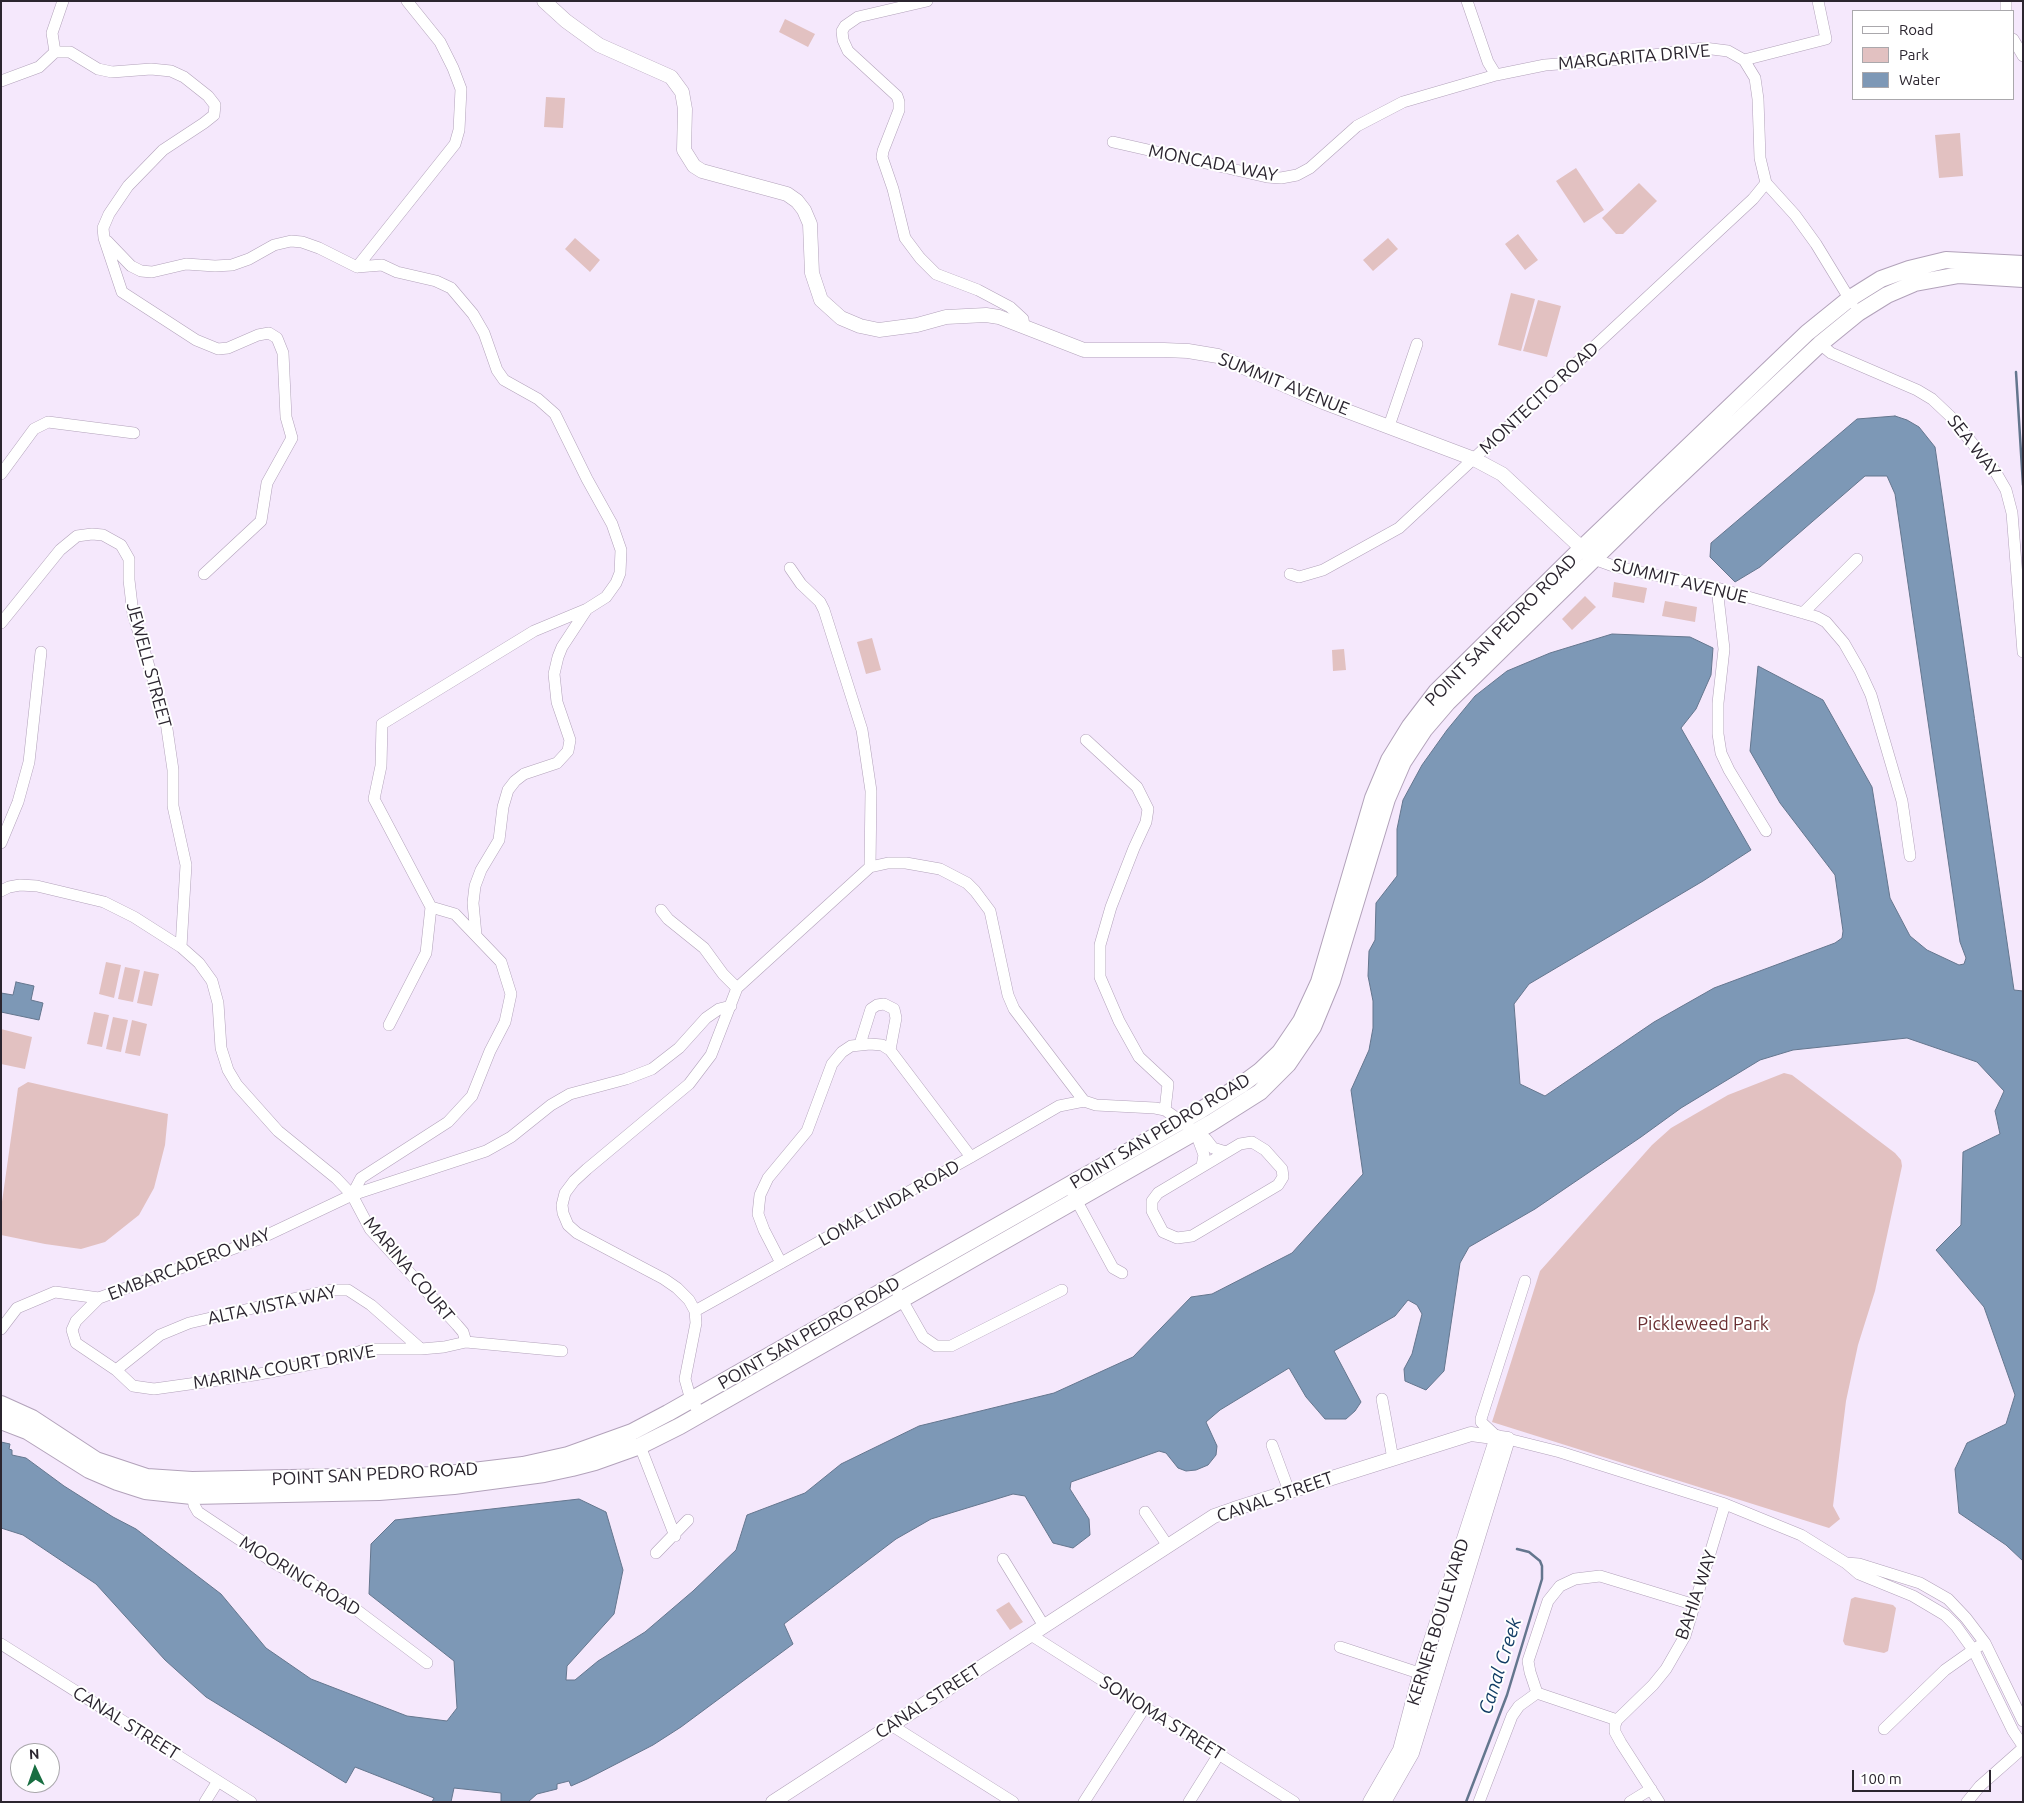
<!DOCTYPE html>
<style>
body{margin:0}
#map{position:relative;width:2024px;height:1803px;overflow:hidden;background:#f5e8fc;font-family:Ubuntu,sans-serif}
canvas{display:block}
.frame{position:absolute;inset:0;border:2px solid #2b252f;pointer-events:none}
.legend{position:absolute;left:1852px;top:10px;width:162px;height:90px;box-sizing:border-box;background:#fff;border:1px solid #aaa8ac;margin:0;padding:6px 9px;list-style:none;font-size:15px;color:#2b252f}
.legend li{display:flex;align-items:center;gap:10px;height:25px}
.legend b{width:25px;border:1px solid #aaa8ac}
.north{position:absolute;left:10px;top:1743px;width:50px;height:50px;box-sizing:border-box;background:#fff;border:1px solid #aaa8ac;border-radius:50%;rotate:357deg;font-size:14px;font-weight:700;line-height:20px;text-align:center;color:#2b252f}
.north::after{content:'';display:block;margin:auto;width:18px;height:22px;background:#186e41;clip-path:polygon(50% 0,100% 100%,50% 72%,0 100%)}
.scale{position:absolute;left:1852px;top:1770px;width:139px;height:22px;box-sizing:border-box;border:2px solid #2b252f;border-top:0;padding-left:6px;font-size:15px;line-height:18px;white-space:nowrap;color:#2b252f;-webkit-text-stroke:4px #fff;paint-order:stroke}
</style>
<div id="map">
<canvas width="2024" height="1803"></canvas>
<div class="frame"></div>
<ul class="legend">
<li><b style="height:6px;background:#fff"></b>Road</li>
<li><b style="height:14px;background:#e2c1c1"></b>Park</li>
<li><b style="height:14px;background:#7d98b6"></b>Water</li>
</ul>
<div class="north">N</div>
<div class="scale">100 m</div>
</div>
<script>
const ctx = document.querySelector('canvas').getContext('2d');
ctx.lineJoin = 'round';
function fill(path, color) { ctx.fillStyle = color; ctx.fill(path, 'evenodd'); }
const poly = rows => new Path2D(rows.map(r => 'M' + r).join(''));
function strokePath(path, color, width, dash) { ctx.strokeStyle = color; ctx.lineWidth = width; ctx.lineCap = dash ? 'butt' : 'round'; ctx.setLineDash(dash || []); ctx.stroke(path); }
function label(font, color, halo, rows, align = 'center') {
  ctx.font = font + ' Ubuntu,sans-serif'; ctx.lineWidth = 4; ctx.setLineDash([]); ctx.textBaseline = 'middle'; ctx.strokeStyle = halo; ctx.fillStyle = color; for (const [text, x, y, turn = 0] of rows) {
    ctx.save(); ctx.translate(x, y); ctx.rotate((+turn || 0) * Math.PI / 180); ctx.textAlign = isNaN(turn) ? turn : align; if (halo) ctx.strokeText(text, 0, 0); ctx.fillText(text, 0, 0); ctx.restore();
  }
}
fill(poly([
 [785,19,815,34,808,47,779,32],
 [546,97,565,98,563,128,544,127],
 [1960,133,1963,176,1939,178,1935,135],
 [1576,168,1604,210,1584,223,1556,181],
 [1639,183,1657,201,1623,234,1616,234,1602,218],
 [1518,234,1538,260,1525,270,1505,244],
 [575,238,600,260,590,272,565,249],
 [1388,238,1398,249,1373,271,1363,260],
 [1511,293,1535,299,1521,351,1498,345],
 [1538,300,1561,306,1547,357,1523,351],
 [1614,582,1647,588,1644,603,1612,597],
 [1585,596,1596,607,1572,630,1562,619],
 [1665,601,1697,607,1695,622,1662,616],
 [872,638,881,670,866,674,857,642],
 [1344,649,1346,670,1333,671,1332,650],
 [106,962,121,965,114,998,99,994],
 [125,967,140,970,133,1002,118,999],
 [144,971,159,974,152,1006,137,1003],
 [94,1012,109,1015,102,1047,87,1044],
 [113,1017,128,1020,121,1052,106,1049],
 [132,1020,147,1024,140,1056,125,1053],
 [1,1029,32,1037,25,1069,1,1064],
 [1784,1073,1792,1075,1895,1153,1901,1160,1902,1166,1875,1291,1858,1345,1846,1401,1833,1506,1840,1519,1829,1528,1492,1422,1540,1271,1652,1145,1671,1128,1728,1095],
 [28,1082,168,1114,165,1145,154,1188,139,1215,105,1242,81,1249,45,1244,1,1235,1,1209,18,1088],
 [1855,1597,1893,1605,1896,1608,1888,1651,1884,1653,1845,1645,1843,1641,1851,1599],
 [1009,1602,1023,1622,1010,1630,996,1610]
]), '#e2c1c1');
const water = poly([
 [1895,416,1907,420,1919,427,1935,447,2014,990,2023,991,2023,1561,2006,1545,1959,1513,1955,1469,1967,1443,2006,1424,2015,1395,1984,1307,1936,1250,1961,1225,1963,1152,2000,1134,1995,1111,2004,1091,1977,1062,1907,1038,1793,1050,1760,1060,1681,1108,1641,1137,1535,1209,1469,1247,1460,1263,1444,1371,1426,1390,1405,1381,1404,1369,1412,1354,1422,1314,1417,1305,1408,1300,1395,1316,1334,1351,1361,1402,1355,1411,1346,1419,1325,1419,1306,1397,1289,1368,1220,1410,1206,1422,1217,1446,1216,1455,1208,1465,1196,1470,1186,1471,1178,1468,1166,1453,1159,1451,1071,1482,1070,1489,1089,1519,1090,1535,1073,1548,1053,1543,1025,1496,1013,1494,931,1519,896,1539,784,1624,793,1644,681,1727,653,1745,587,1779,571,1786,569,1781,557,1784,557,1789,537,1794,528,1802,501,1802,501,1793,454,1788,451,1802,432,1802,434,1798,355,1767,346,1783,206,1697,165,1660,96,1584,23,1535,1,1528,1,1442,10,1444,9,1449,12,1450,12,1455,26,1458,64,1486,113,1517,136,1529,221,1594,266,1648,311,1679,407,1716,447,1721,457,1708,454,1661,369,1594,371,1544,395,1520,579,1499,606,1512,623,1570,614,1614,567,1666,566,1680,575,1680,598,1661,645,1632,693,1591,736,1550,747,1515,805,1493,841,1464,919,1426,1054,1393,1133,1357,1191,1297,1212,1294,1292,1253,1363,1174,1351,1090,1369,1050,1373,1028,1373,1001,1368,976,1369,951,1375,940,1376,903,1397,876,1397,829,1403,800,1422,765,1447,730,1475,696,1507,671,1550,653,1612,634,1690,637,1713,648,1711,675,1696,709,1681,728,1751,850,1703,881,1529,984,1514,1004,1520,1084,1545,1096,1654,1022,1714,988,1835,943,1842,938,1843,931,1835,875,1780,803,1750,751,1758,666,1823,700,1872,787,1890,898,1910,936,1927,950,1959,965,1964,964,1966,958,1960,942,1895,494,1887,476,1865,476,1760,567,1735,582,1710,557,1711,543,1857,419,1895,416],
 [16,982,34,986,31,1000,43,1003,39,1020,1,1012,1,993,13,995,16,982]
]);
fill(water, '#7d98b6');
strokePath(water, '#64768e', 1);
strokePath(poly([
 [2016,372,2023,485],
 [1466,1802,1507,1695,1542,1579,1542,1566,1540,1561,1529,1552,1517,1549]
]), '#64768e', 2.5);
const minor = poly([
 [927,1,858,17,845,26,842,31,843,40,848,51,897,96,899,102,899,110,883,151,882,157,893,189,905,238,920,258,936,274,978,290,1010,307,1023,319,1024,326],
 [1467,1,1488,62,1496,75],
 [2006,1,2006,11],
 [2013,39,2023,56],
 [55,52,70,52,98,69,112,72,151,69,171,71,184,77,208,96,215,105,214,115,204,123,163,150,128,186,109,214,103,228,104,238,122,292,196,340,218,349,228,348,258,335,269,333,277,338,283,353,286,417,292,438,267,483,261,521,204,574],
 [1744,60,1826,39,1818,1],
 [1,81,39,67,55,52,52,33,63,1],
 [1113,142,1267,177,1281,178,1297,175,1310,168,1357,126,1403,102,1496,75,1545,65,1624,59,1704,48,1728,51,1744,60,1755,78,1758,99,1760,158,1766,183,1795,215,1816,244,1852,303],
 [107,241,131,266,141,271,152,272,186,264,215,266,232,265,249,259,274,245,291,241,302,242,319,248,357,267,455,144,459,130,461,89,453,68,440,42,407,1],
 [357,267,382,265,397,272,436,281,451,288,473,314,484,333,497,370,504,380,538,399,555,414,587,479,612,524,621,550,620,573,616,583,606,597,587,609,562,647,558,657,554,674,557,702,570,740,568,751,557,763,524,774,515,781,508,790,503,807,499,840,481,870,475,886,473,903,476,935],
 [1820,344,1831,353,1917,390,1932,399,1950,416,1995,471,2006,490,2012,513,2023,652],
 [1389,426,1417,344],
 [1,474,34,429,48,422,134,433],
 [1594,559,1616,567,1717,588,1817,617,1826,622,1844,643,1860,671,1871,695,1902,801,1910,856],
 [790,568,801,584,820,602,824,610,862,730,871,791,870,867],
 [1290,574,1299,577,1323,570,1399,528,1753,199,1766,183],
 [1717,588,1724,649,1718,703,1718,734,1721,753,1729,770,1766,831],
 [1803,613,1857,559],
 [1,623,60,550,77,536,92,534,103,535,121,545,129,559,129,580,133,614,166,722,173,770,173,806,186,865,181,947],
 [1086,740,1137,787,1148,809,1146,822,1134,848,1111,907,1100,945,1100,977,1119,1021,1139,1057,1168,1084,1165,1110],
 [1,843,18,802,29,762,41,652],
 [1,891,9,887,20,885,37,886,104,902,134,917,181,947,199,963,212,981,218,1003,221,1048,228,1070,237,1085,278,1131,336,1178,352,1195,370,1229,457,1325,463,1332,466,1342],
 [431,907,374,799,381,766,382,724,534,631,587,609],
 [661,910,668,919,704,948,723,974,737,988],
 [389,1025,426,953,431,907],
 [860,1044,871,1009,877,1005,884,1004,894,1009,896,1018,890,1050],
 [1197,1136,1204,1155,1202,1166],
 [1252,1142,1265,1150,1282,1169,1283,1177,1278,1185,1192,1236,1177,1238,1163,1232,1152,1211,1152,1201,1158,1193,1240,1144,1252,1142],
 [1073,1194,1113,1268,1122,1273],
 [352,1195,361,1178,448,1122,472,1096,490,1051,505,1022,511,994,501,962,455,914,431,907],
 [781,1263,764,1230,758,1214,760,1195,768,1178,807,1131,832,1064,842,1052,851,1046,870,1044,882,1045,890,1050,971,1157],
 [898,1293,923,1337,936,1346,951,1346,1062,1290],
 [99,1298,76,1321,72,1330,76,1343,116,1370,133,1386,154,1389,254,1375,328,1361,368,1349,421,1349,444,1347,466,1342,562,1351],
 [695,1311,971,1157,1059,1106,1084,1101],
 [1,1329,17,1308,55,1292,99,1298,259,1239,352,1195,486,1151,511,1137,551,1105,570,1094,626,1079,652,1069,679,1048,706,1018,719,1009,731,1006],
 [116,1370,160,1335,189,1323,331,1290,348,1290,371,1305,421,1349],
 [1382,1399,1393,1459],
 [700,1413,691,1400,685,1379,696,1323,695,1311,689,1300,677,1288,664,1279,577,1233,568,1225,563,1213,562,1205,565,1193,574,1181,587,1169,689,1084,711,1055,737,988,870,867,888,863,906,863,940,869,967,883,975,891,990,911,1008,995,1014,1009,1084,1101,1096,1105,1155,1108,1165,1110,1206,1139,1213,1148,1226,1152],
 [1497,1437,1481,1422,1481,1419,1525,1281],
 [1508,1439,1560,1452,1725,1504,1801,1535,1846,1563,1859,1574,1913,1596,1945,1615,1956,1626,1974,1651,2013,1731,2023,1746],
 [1272,1445,1289,1491],
 [640,1446,675,1536],
 [192,1489,194,1505,198,1512,276,1564,350,1605,427,1663],
 [1145,1512,1168,1546],
 [656,1553,688,1520],
 [1003,1559,1044,1626],
 [1846,1563,1859,1564,1920,1583,1948,1599,1966,1618,1985,1643,2023,1721],
 [1031,1635,1294,1802],
 [1,1644,251,1802],
 [1340,1647,1434,1678],
 [1617,1720,1537,1693,1530,1672,1528,1661,1548,1601,1560,1586,1575,1579,1600,1576,1695,1605],
 [891,1725,1013,1802],
 [1884,1729,1945,1670,1979,1646],
 [205,1802,218,1781],
 [1084,1802,1145,1707],
 [1189,1802,1219,1754],
 [1479,1802,1512,1716,1519,1706,1537,1693],
 [1630,1802,1651,1789],
 [1659,1802,1621,1743,1615,1732,1615,1725,1617,1720,1653,1685,1666,1669,1685,1636,1725,1504],
 [1967,1802,1980,1786,2023,1748]
]);
const tertiary = poly([
 [544,1,566,21,599,45,671,77,682,92,685,109,684,150,694,166,702,171,787,194,797,201,804,210,810,224,812,273,821,300,841,318,860,326,879,330,917,325,946,317,986,315,999,317,1084,350,1164,350,1188,351,1218,356,1323,402,1474,459,1502,474,1588,554],
 [773,1802,1214,1516,1234,1509,1471,1434,1508,1439,1412,1753,1384,1802],
 [1370,1802,1400,1750,1420,1674,1497,1437]
]);
const secondary = poly([
 [1,1404,32,1418,96,1460,147,1477,192,1480,440,1475,523,1465,568,1455,632,1432,668,1413,1201,1110,1241,1085,1260,1071,1280,1052,1301,1021,1319,982,1373,798,1389,760,1410,726,1436,692,1581,549,1807,333,1849,299,1881,279,1909,269,1946,260,2023,264],
 [1,1421,27,1431,89,1470,117,1482,145,1491,192,1496,379,1492,454,1486,544,1474,572,1468,595,1462,640,1446,680,1426,1211,1123,1260,1092,1288,1064,1313,1027,1332,981,1387,799,1403,762,1424,730,1448,702,1653,501,1820,344,1858,313,1887,295,1915,283,1959,275,2023,279]
]);
strokePath(minor, '#b2a2ba', 12);
strokePath(tertiary, '#b2a2ba', 15);
strokePath(secondary, '#b2a2ba', 18);
strokePath(minor, '#fff', 11);
strokePath(tertiary, '#fff', 14);
strokePath(secondary, '#fff', 16);
label('18px', '#2b252f', '#fff', [
 ["MARGARITA DRIVE",1634,57,-5],
 ["MONCADA WAY",1213,163,11],
 ["SUMMIT AVENUE",1284,384,22],
 ["MONTECITO ROAD",1539,398,-43],
 ["SEA WAY",1974,446,52],
 ["SUMMIT AVENUE",1680,581,14],
 ["POINT SAN PEDRO ROAD",1501,630,-45],
 ["JEWELL STREET",149,665,75],
 ["POINT SAN PEDRO ROAD",1160,1131,-31],
 ["LOMA LINDA ROAD",889,1203,-29],
 ["EMBARCADERO WAY",189,1264,-21],
 ["MARINA COURT",409,1269,50],
 ["ALTA VISTA WAY",272,1305,-12],
 ["POINT SAN PEDRO ROAD",809,1333,-30],
 ["MARINA COURT DRIVE",284,1367,-10],
 ["POINT SAN PEDRO ROAD",375,1474,-3],
 ["CANAL STREET",1275,1497,-19],
 ["MOORING ROAD",300,1576,31],
 ["BAHIA WAY",1696,1595,-71],
 ["KERNER BOULEVARD",1438,1622,-73],
 ["CANAL STREET",928,1701,-33],
 ["SONOMA STREET",1162,1718,32],
 ["CANAL STREET",126,1723,32]
]);
label('18px', '#6a2f32', '#fff', [
 ["Pickleweed Park",1703,1324]
]);
label('italic 19px', '#123d65', '#fff', [
 ["Canal Creek",1500,1666,-72]
]);
</script>
